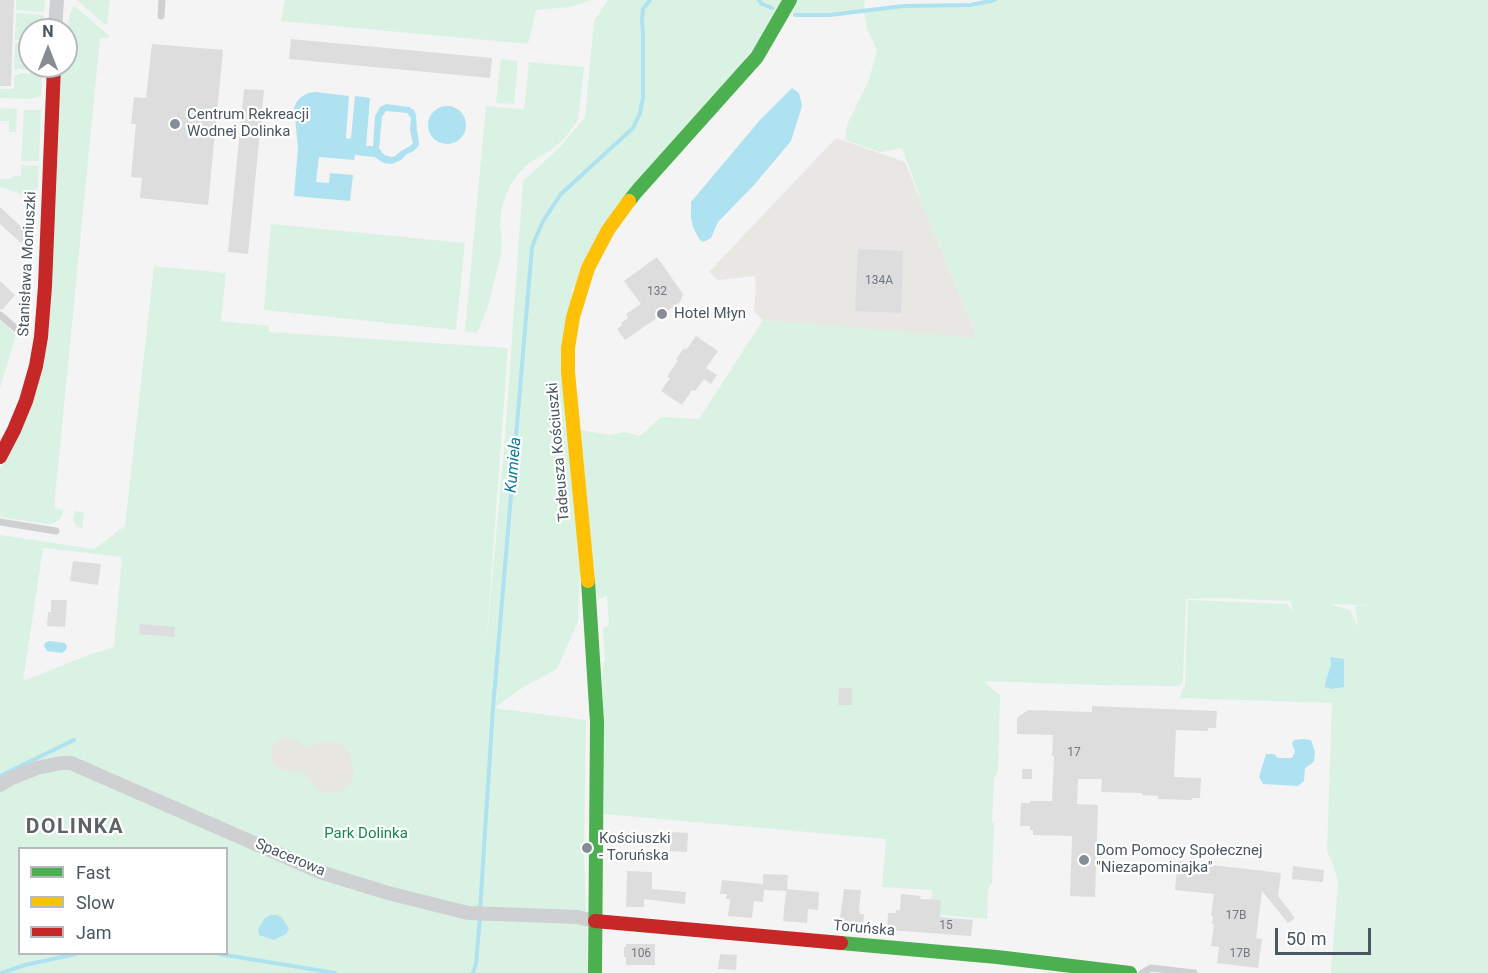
<!DOCTYPE html>
<meta charset="utf-8">
<style>
body{margin:0}
#map{position:relative;width:1488px;height:973px;overflow:hidden;background:#f4f4f4;font-family:Roboto,sans-serif}
canvas{display:block}
.legend{position:absolute;left:18px;top:847px;width:210px;height:108px;box-sizing:border-box;background:#fff;border:2px solid #b7bbc0;margin:0;padding:8px 10px;list-style:none;font-size:18px;color:#4a5661}
.legend li{display:flex;align-items:center;gap:12px;height:30px}
.legend b{width:30px;border:2px solid #b7bbc0}
.north{position:absolute;left:18px;top:18px;width:60px;height:60px;box-sizing:border-box;background:#fff;border:2px solid #b7bbc0;border-radius:50%;rotate:0deg;font-size:16px;font-weight:700;line-height:24px;text-align:center;color:#4a5661}
.north::after{content:'';display:block;margin:auto;width:21px;height:27px;background:#868d94;clip-path:polygon(50% 0,100% 100%,50% 72%,0 100%)}
.scale{position:absolute;left:1275px;top:928px;width:96px;height:27px;box-sizing:border-box;border:3px solid #4a5661;border-top:0;padding-left:8px;font-size:18px;line-height:21px;white-space:nowrap;color:#4a5661;-webkit-text-stroke:4px #fff;paint-order:stroke}
</style>
<div id="map">
<canvas width="1488" height="973"></canvas>
<ul class="legend">
<li><b style="height:8px;background:#4caf50"></b>Fast</li>
<li><b style="height:8px;background:#ffc107"></b>Slow</li>
<li><b style="height:8px;background:#c62828"></b>Jam</li>
</ul>
<div class="north">N</div>
<div class="scale">50 m</div>
</div>
<script>
const ctx = document.querySelector('canvas').getContext('2d');
ctx.lineJoin = 'round';
function fill(path, color) { ctx.fillStyle = color; ctx.fill(path, 'evenodd'); }
const poly = rows => new Path2D(rows.map(r => 'M' + r).join(''));
function strokePath(path, color, width, dash) { ctx.strokeStyle = color; ctx.lineWidth = width; ctx.lineCap = dash ? 'butt' : 'round'; ctx.setLineDash(dash || []); ctx.stroke(path); }
function label(font, color, halo, rows, align = 'center') {
  ctx.font = font + ' Roboto,sans-serif'; ctx.lineWidth = 4.5; ctx.setLineDash([]); ctx.textBaseline = 'middle'; ctx.strokeStyle = halo; ctx.fillStyle = color; for (const [text, x, y, turn = 0] of rows) {
    ctx.save(); ctx.translate(x, y); ctx.rotate((+turn || 0) * Math.PI / 180); ctx.textAlign = isNaN(turn) ? turn : align; if (halo) ctx.strokeText(text, 0, 0); ctx.fillText(text, 0, 0); ctx.restore();
  }
}
fill(poly([
 [836,138,905,162,978,339,763,320,754,311,756,285,755,276,718,280,709,272]
]), '#e8e7e3');
fill(poly([
 [16,0,45,0,44,11,43,12,16,10],
 [77,0,110,0,107,25,104,24],
 [285,0,590,0,571,7,536,10,528,44,281,21],
 [608,0,782,0,761,38,572,289,580,572,578,621,557,669,525,686,494,708,586,720,584,848,588,973,0,973,0,535,94,549,125,526,154,266,226,273,221,321,269,326,269,332,508,348,486,648,505,438,523,181,560,147,585,117,594,21],
 [43,548,122,557,114,647,91,654,23,681],
 [20,848,226,848,226,954,20,954],
 [798,0,865,0,864,11,903,6,970,5,995,0,1488,0,1488,973,1331,973,1338,882,1333,864,1327,851,1332,703,1179,698,1185,685,1188,600,1288,604,1293,612,1291,601,1216,598,1186,599,1183,681,1180,686,1097,685,983,681,1000,695,998,771,994,779,992,821,994,824,992,882,988,889,987,919,930,914,932,890,882,887,886,839,604,814,602,672,605,659,603,628,609,625,607,596,597,600,580,430,610,435,624,432,640,436,661,417,699,419,763,320,978,338,924,208,902,148,880,152,845,140,847,125,869,80,877,50,867,29,864,11,830,15,791,13],
 [1329,604,1330,604,1371,605,1355,606,1358,627,1350,610],
 [1330,658,1344,675,1337,689,1331,689,1324,687,1331,664],
 [73,7,76,7,109,36,108,38,100,38,54,508,63,510,63,515,59,520,51,524,47,524,0,517,0,469,15,442,27,414,60,66,66,66,66,31,68,31,69,17],
 [16,13,43,15,44,16,43,30,30,30,30,40,15,40],
 [15,43,30,44,30,66,42,66,42,70,14,69],
 [501,59,518,61,514,104,496,103],
 [529,62,584,67,578,120,564,139,551,150,529,163,519,173,511,184,505,197,501,211,500,225,502,239,501,254,488,306,477,333,465,331,486,106,524,109],
 [20,73,40,74,42,76,41,96,29,99,0,98,0,89,14,89,14,77],
 [0,108,17,109,16,132,9,132,9,121,0,121],
 [24,110,41,110,39,161,21,161],
 [21,165,39,166,36,216,34,214,34,199,4,188,0,188,0,179,9,179,15,176,21,176],
 [271,224,465,243,456,330,264,310],
 [0,320,16,335,0,388],
 [75,511,84,512,82,529,77,526,73,520]
]), '#d9f2e3');
fill(poly([
 [285,737,295,739,304,746,309,746,328,742,340,744,350,754,352,761,354,770,351,784,339,792,324,793,314,787,306,775,302,772,284,771,276,767,271,759,272,747,279,739]
]), '#e7e6e1');
fill(poly([
 [792,88,799,93,802,106,791,141,754,185,718,222,711,238,703,242,699,239,693,227,691,218,691,202,760,120],
 [316,92,349,96,346,137,347,139,351,138,355,96,370,98,366,146,373,146,375,116,380,107,386,104,409,107,414,110,416,115,417,131,419,141,419,145,414,151,407,154,401,160,392,164,384,163,374,157,355,155,354,160,319,157,316,182,329,183,330,173,353,175,350,201,294,196,298,148,294,108,297,101,301,97,308,93],
 [386,111,407,113,411,118,410,130,413,143,410,146,401,151,395,156,392,157,384,155,379,148,382,117],
 '428 125a19 19 0 1 1 38 0a19 19 0 1 1-38 0Z',
 [49,641,65,643,67,646,66,650,62,653,47,651,44,646,45,643],
 [1330,657,1344,659,1344,687,1331,689,1324,687,1331,664],
 [1304,739,1311,740,1315,752,1314,761,1311,764,1305,768,1304,781,1298,786,1263,784,1259,777,1266,754,1274,754,1278,758,1292,758,1295,752,1292,743,1294,740],
 [271,915,277,915,282,918,289,929,286,934,274,940,259,935,258,929,265,918]
]), '#aee2f0');
strokePath(poly([
 [759,0,762,4,772,8],
 [795,15,830,15,903,6,970,5,995,0],
 [0,776,74,740],
 [480,910,493,708,532,247,543,221,561,194,633,128,640,113,643,98,643,35,642,20,643,9,650,0],
 [219,954,335,973],
 [2,973,25,965,76,954],
 [473,973,476,963,480,917]
]), '#aee2f0', 4);
fill(poly([
 [0,0,14,0,11,86,0,86],
 [291,39,492,58,490,78,289,59],
 [152,44,223,50,208,205,140,198,142,178,131,177,136,124,131,124,134,97,146,98],
 [244,89,264,90,248,254,228,252],
 [0,207,29,234,21,243,0,224],
 [858,249,903,251,901,313,855,311],
 [657,257,683,294,680,302,625,340,617,329,622,325,621,323,628,318,626,314,641,304,624,281],
 [0,281,15,295,2,310,0,309],
 [696,336,718,351,706,368,717,375,711,384,704,379,695,391,692,390,682,405,661,391,670,378,667,377,678,360,676,359,684,348,686,350],
 [73,561,101,564,98,585,70,581],
 [51,600,67,600,65,627,47,626,48,612,51,612],
 [140,624,175,627,174,637,139,634],
 [839,688,852,688,852,705,838,705],
 [1092,706,1217,711,1216,728,1208,728,1208,731,1176,730,1174,777,1201,778,1200,798,1192,798,1192,800,1158,799,1158,796,1142,795,1142,793,1101,792,1102,779,1078,779,1077,804,1098,805,1095,897,1070,896,1072,836,1033,835,1033,830,1030,830,1030,826,1020,826,1021,803,1030,803,1030,801,1052,801,1054,756,1052,756,1053,735,1017,734,1017,718,1028,710,1092,712],
 [1022,769,1032,769,1032,779,1022,779],
 [671,832,688,833,687,852,670,851],
 [1178,861,1281,873,1278,896,1295,918,1288,923,1262,891,1256,938,1262,939,1258,968,1217,963,1219,947,1211,946,1214,924,1212,924,1213,916,1211,916,1214,894,1175,890],
 [1293,866,1324,870,1323,882,1292,879],
 [627,871,652,872,652,889,686,892,685,904,644,899,644,907,626,907],
 [763,874,788,875,787,889,819,892,818,910,808,909,807,923,783,921,786,891,764,890,763,902,754,901,752,918,728,916,730,899,726,899,727,894,720,894,722,880,763,884],
 [844,889,861,890,859,909,860,914,864,914,863,928,839,926],
 [901,894,921,896,920,899,941,900,940,917,973,920,971,936,887,930,888,913,896,913,896,910,900,910],
 [626,944,655,944,655,965,626,965,626,957,624,957,624,947,626,947],
 [720,954,737,955,736,970,718,969]
]), '#ddddde');
strokePath(poly([
 [161,16,162,0],
 [0,315,20,332],
 [0,522,56,531],
 [1142,973,1151,968,1194,973]
]), '#ced0d2', 7);
strokePath(poly([
 [55,30,57,0],
 [0,785,12,778,37,768,61,763,71,763,320,872,388,893,468,913,577,917,595,921]
]), '#ced0d2', 14);
strokePath(poly([
 [629,201,637,191,757,57,790,0],
 [588,581,597,722,595,973],
 [841,943,997,957,1130,973]
]), '#4caf50', 14);
strokePath(poly([
 [588,581,568,372,568,348,573,317,588,268,608,230,629,201]
]), '#ffc107', 14);
strokePath(poly([
 [0,457,14,430,26,401,36,366,41,337,45,286,54,66],
 [595,921,841,943]
]), '#c62828', 14);
for (const [x, y, r, color] of [
 [175,124,6,"#868d94"],
 [662,314,6,"#868d94"],
 [587,848,6,"#868d94"],
 [1084,860,6,"#868d94"]
]) { const dot = new Path2D(); dot.arc(x, y, r, 0, 2 * Math.PI); ctx.fillStyle = color; ctx.fill(dot); strokePath(dot, '#fff', 2); }
label('12px', '#707881', null, [
 ["134A",879,281],
 ["132",657,292],
 ["17",1074,753],
 ["17B",1236,916],
 ["15",946,926],
 ["106",641,954],
 ["17B",1240,954]
]);
label('15px', '#4a5661', '#fff', [
 ["Centrum Rekreacji",187,115],
 ["Wodnej Dolinka",187,132],
 ["Hotel Młyn",674,314],
 ["Kościuszki",599,839],
 ["- Toruńska",599,856],
 ["Dom Pomocy Społecznej",1096,851],
 ["\"Niezapominajka\"",1096,868]
], 'left');
label('15px', '#4a5661', '#fff', [
 ["Stanisława Moniuszki",28,264,-87],
 ["Tadeusza Kościuszki",559,452,-95],
 ["Spacerowa",290,858,23],
 ["Toruńska",864,929,5]
]);
label('15px', '#17864f', '#fff', [
 ["Park Dolinka",366,834]
]);
label('italic 16px', '#0c7c9b', '#fff', [
 ["Kumiela",514,465,-85]
]);
ctx.letterSpacing = '1.5px';
label('bold 21px', '#5f6368', '#fff', [
 ["DOLINKA",75,828]
]);
ctx.letterSpacing = '0px';
</script>
